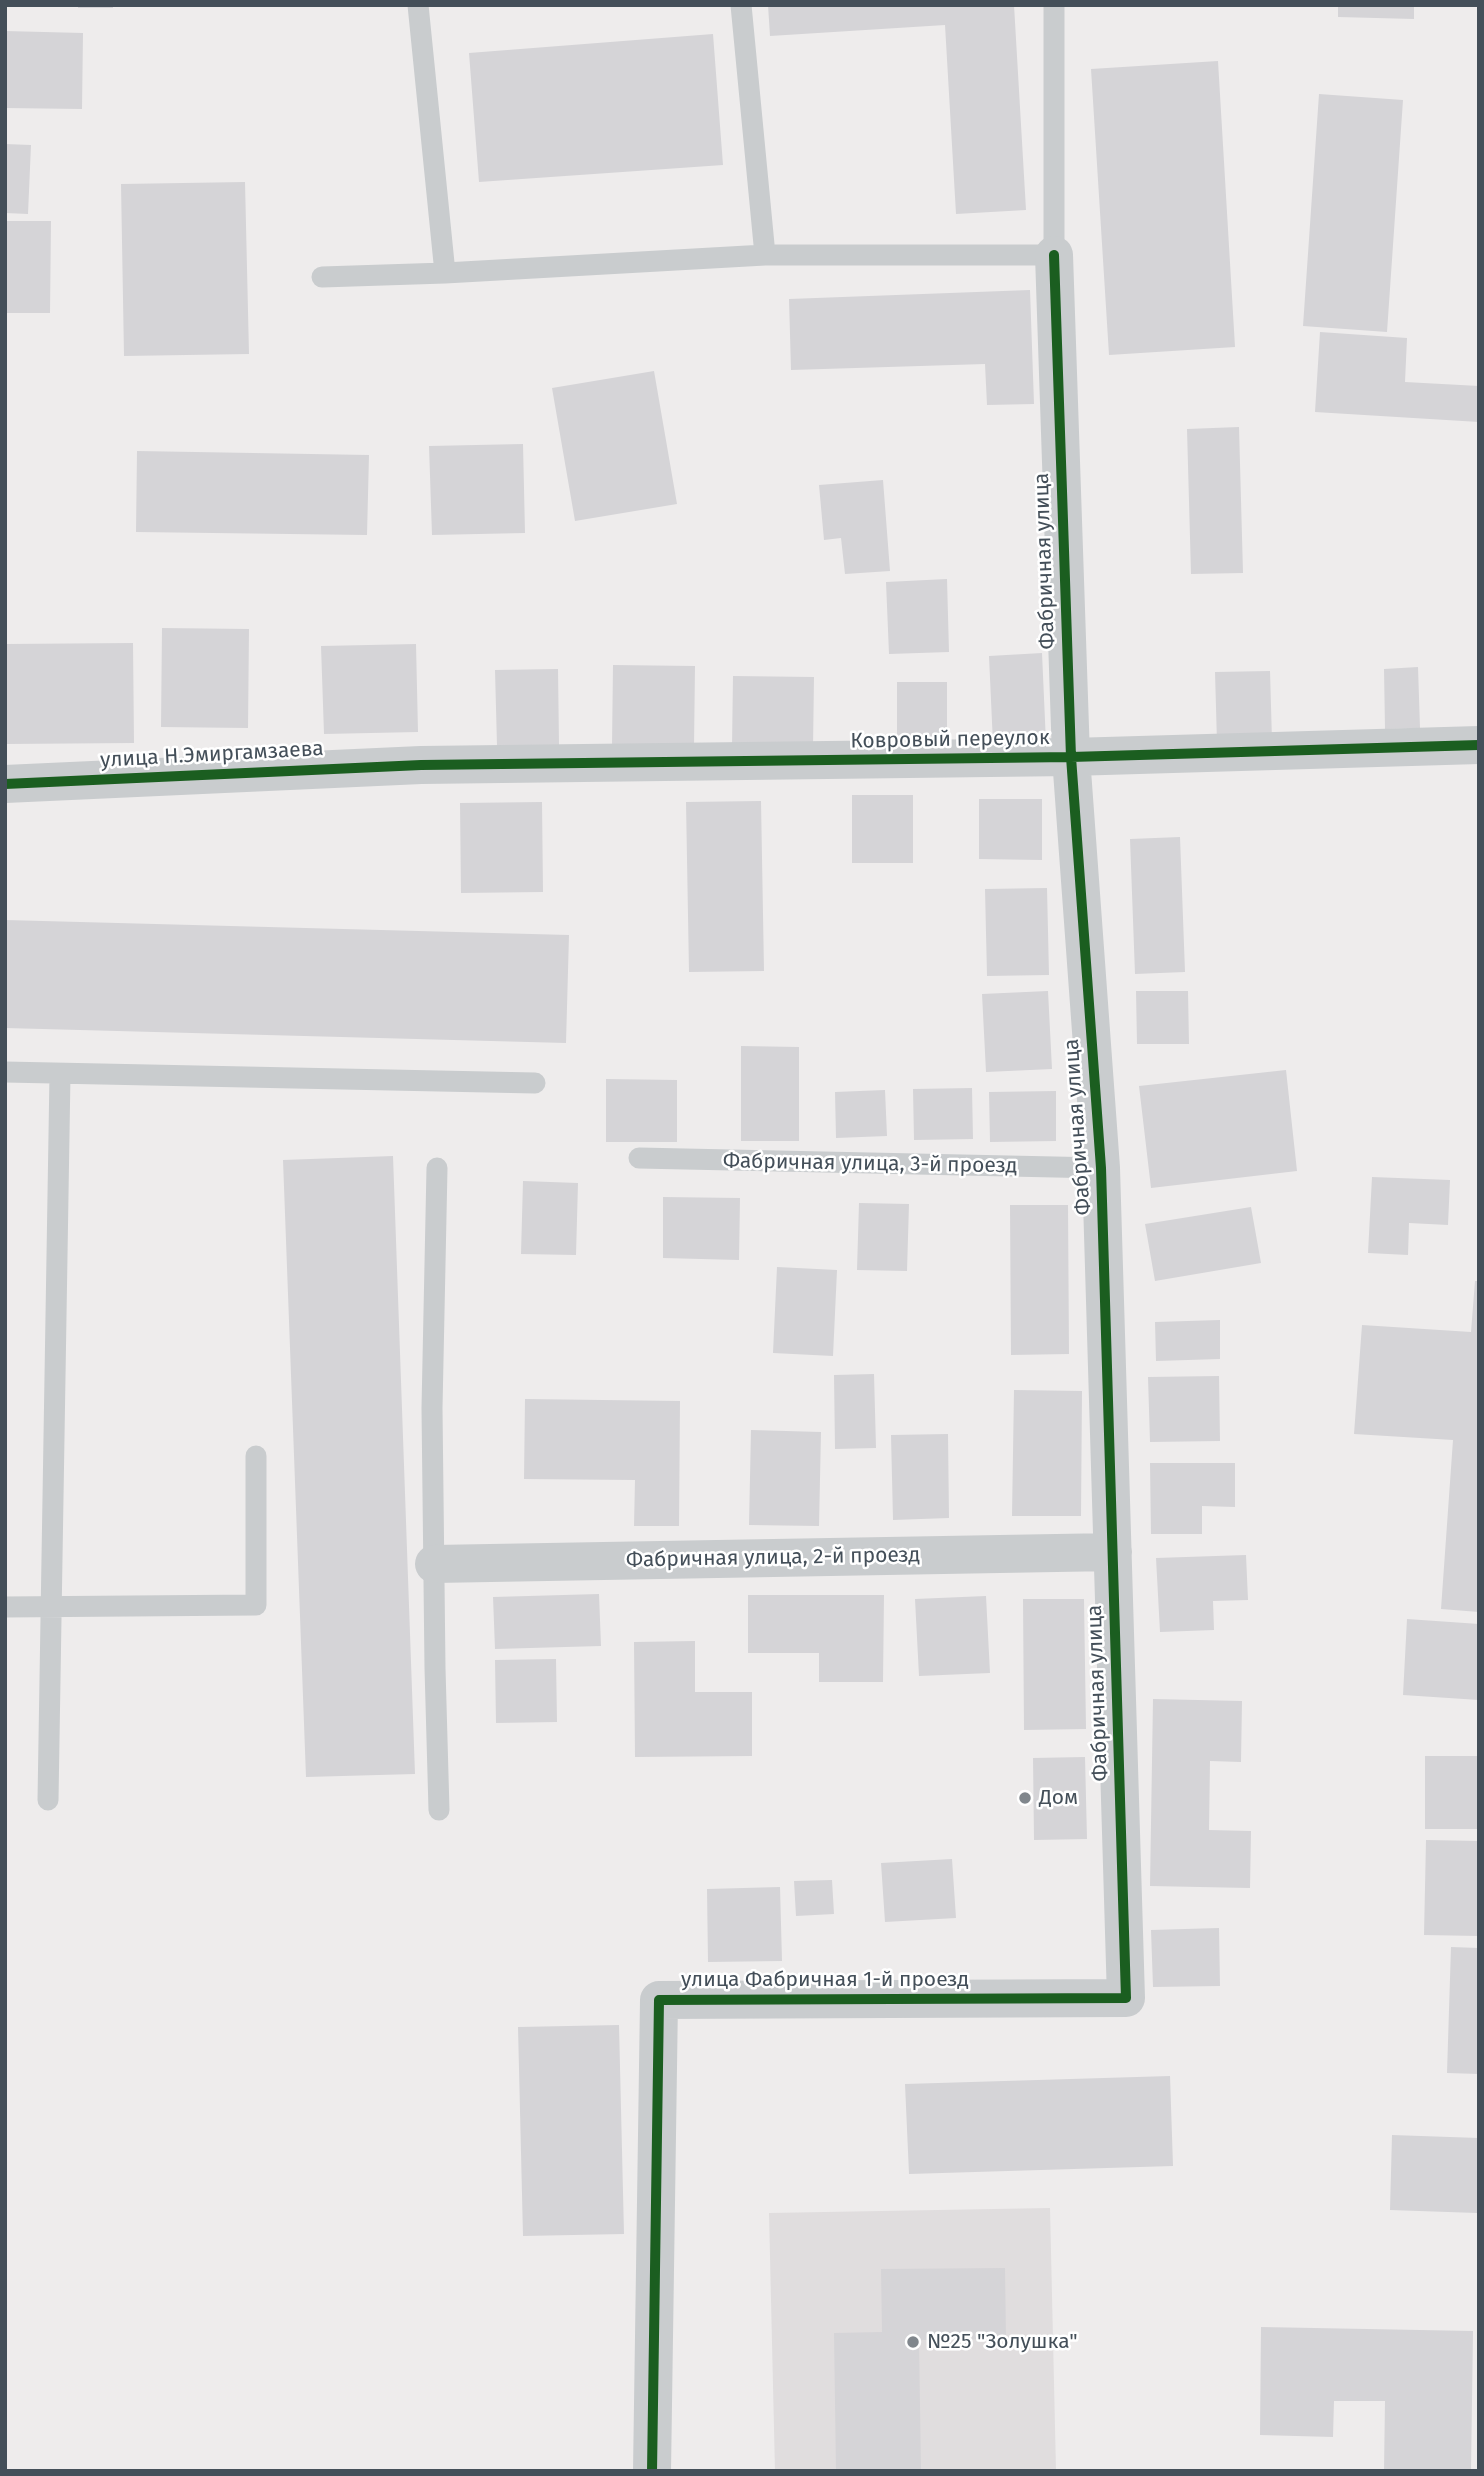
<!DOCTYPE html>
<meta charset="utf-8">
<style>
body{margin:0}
#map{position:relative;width:1484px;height:2476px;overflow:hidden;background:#eeecec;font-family:"Fira Sans",sans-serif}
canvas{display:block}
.frame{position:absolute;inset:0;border:7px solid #444f59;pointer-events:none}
</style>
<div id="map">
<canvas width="1484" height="2476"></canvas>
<div class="frame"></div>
</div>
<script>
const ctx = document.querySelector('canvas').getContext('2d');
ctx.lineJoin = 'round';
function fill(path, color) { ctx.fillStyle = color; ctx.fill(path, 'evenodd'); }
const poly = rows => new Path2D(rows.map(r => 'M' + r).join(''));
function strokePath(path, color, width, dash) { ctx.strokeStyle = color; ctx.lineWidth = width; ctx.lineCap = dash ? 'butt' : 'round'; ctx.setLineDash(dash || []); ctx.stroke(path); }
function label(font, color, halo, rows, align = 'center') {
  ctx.font = font + ' "Fira Sans",sans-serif'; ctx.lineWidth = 5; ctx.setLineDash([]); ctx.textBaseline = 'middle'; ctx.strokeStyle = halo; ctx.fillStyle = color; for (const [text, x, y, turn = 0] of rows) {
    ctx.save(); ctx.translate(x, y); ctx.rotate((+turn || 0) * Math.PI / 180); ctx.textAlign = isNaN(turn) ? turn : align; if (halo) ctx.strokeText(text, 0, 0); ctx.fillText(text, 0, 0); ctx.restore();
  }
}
fill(poly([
 [1050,2208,1056,2471,775,2471,769,2213]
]), '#e0ddde');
fill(poly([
 [78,5,113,5,113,8,78,8],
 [768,5,1014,5,1026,210,956,214,945,25,770,36],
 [1338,5,1414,5,1414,19,1338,17],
 [5,31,83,33,82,109,5,108],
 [713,34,723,165,479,182,469,53],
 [1218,61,1235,347,1109,355,1091,69],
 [1319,94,1403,100,1387,332,1303,326],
 [5,144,31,145,28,214,5,213],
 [245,182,249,354,124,356,121,184],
 [5,221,51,221,50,313,5,313],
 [1030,290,1034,404,987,405,985,364,791,370,789,299],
 [1320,332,1407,338,1405,382,1479,386,1479,422,1315,412],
 [654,371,677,504,575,521,552,388],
 [1239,427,1243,573,1191,574,1187,429],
 [523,444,525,533,432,535,429,446],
 [137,451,369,455,367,535,136,532],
 [883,480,890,571,845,574,841,538,824,540,819,485],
 [947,579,949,652,889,654,886,582],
 [162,628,249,629,248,728,161,727],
 [133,643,134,743,5,744,5,644],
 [416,644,418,732,324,734,321,646],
 [1042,653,1046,743,993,744,989,656],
 [613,665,695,666,694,747,612,746],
 [1418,667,1420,728,1385,729,1384,669],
 [558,669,559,745,497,746,495,670],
 [1270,671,1272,741,1217,743,1215,672],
 [733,676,814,677,813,748,732,747],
 [897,682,947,682,947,738,897,737],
 [852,795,913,795,913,863,852,863],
 [979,799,1042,799,1042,860,979,859],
 [761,801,764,971,689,972,686,802],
 [542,802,543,892,461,893,460,803],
 [1180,837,1185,972,1135,974,1130,839],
 [1047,888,1049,975,987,976,985,889],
 [5,920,569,935,566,1043,5,1028],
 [1048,991,1052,1069,986,1072,982,994],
 [1136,991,1188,991,1189,1044,1137,1044],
 [741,1046,799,1047,799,1141,741,1141],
 [1286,1070,1297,1171,1151,1188,1139,1086],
 [606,1079,677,1080,677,1142,606,1142],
 [972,1088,973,1139,914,1140,913,1089],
 [885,1090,887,1136,836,1138,835,1092],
 [1056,1091,1056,1141,990,1142,989,1092],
 [393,1156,415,1774,306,1777,283,1160],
 [1372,1177,1450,1180,1448,1225,1409,1223,1408,1255,1368,1253],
 [523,1181,578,1183,576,1255,521,1254],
 [663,1197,740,1198,739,1260,663,1258],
 [859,1203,909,1204,907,1271,857,1270],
 [1010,1205,1068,1205,1069,1354,1011,1355],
 [1251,1207,1261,1263,1155,1281,1145,1224],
 [777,1267,837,1270,833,1356,773,1353],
 [1475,1281,1479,1281,1479,1612,1441,1609,1453,1440,1354,1434,1362,1325,1471,1332],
 [1220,1320,1220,1359,1156,1361,1155,1322],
 [874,1374,876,1448,835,1449,834,1375],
 [1219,1376,1220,1441,1150,1442,1148,1377],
 [1014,1390,1082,1391,1081,1516,1012,1516],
 [525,1399,680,1401,679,1526,634,1526,635,1480,524,1479],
 [751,1430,821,1432,819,1526,749,1525],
 [948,1434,949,1518,893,1520,891,1435],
 [1150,1463,1235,1463,1235,1507,1202,1506,1202,1534,1151,1534],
 [1246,1555,1248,1600,1213,1601,1214,1630,1160,1632,1156,1558],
 [599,1594,601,1646,495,1649,493,1597],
 [748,1595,884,1595,883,1682,819,1682,819,1653,748,1653],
 [986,1596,990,1673,919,1676,915,1599],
 [1023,1599,1084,1599,1086,1729,1024,1730],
 [1407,1619,1479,1624,1479,1700,1403,1695],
 [695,1641,695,1692,752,1692,752,1756,635,1757,634,1642],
 [556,1659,557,1722,496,1723,495,1660],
 [1153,1699,1242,1701,1241,1762,1210,1761,1209,1830,1251,1831,1250,1888,1150,1886],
 [1425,1756,1479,1756,1479,1829,1425,1829],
 [1085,1757,1087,1839,1034,1840,1033,1758],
 [1426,1840,1479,1841,1479,1936,1424,1935],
 [952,1859,956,1918,885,1922,881,1863],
 [832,1880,834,1914,796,1916,794,1881],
 [780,1887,782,1961,708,1962,707,1889],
 [1219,1928,1220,1986,1153,1987,1151,1930],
 [1451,1947,1479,1948,1479,2074,1447,2073],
 [619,2025,624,2234,523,2236,518,2027],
 [1170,2076,1173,2166,909,2174,905,2084],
 [1392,2135,1479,2138,1477,2213,1390,2210],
 [1005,2268,1006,2339,919,2340,921,2471,836,2471,834,2333,882,2332,881,2269],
 [1261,2327,1473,2331,1471,2471,1384,2471,1385,2401,1334,2401,1333,2437,1260,2435]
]), '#d5d4d7');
strokePath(poly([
 [418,5,445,273],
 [741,5,765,255],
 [322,277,445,273,765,255,1054,255,1054,5],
 [5,1072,535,1083],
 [639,1158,1101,1168],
 [437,1168,432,1408,435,1668,439,1810],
 [5,1607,256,1605,256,1456],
 [48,1800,60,1074]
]), '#c9ccce', 21);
strokePath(poly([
 [5,784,421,765,1071,757,1479,745],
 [434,1564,1113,1552],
 [652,2471,659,2000,1126,1998,1101,1168,1071,757,1054,255]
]), '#c9ccce', 38);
strokePath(poly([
 [5,784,421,765,1071,757,1479,745],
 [652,2471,659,2000,1126,1998,1101,1168,1071,757,1054,255]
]), '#1b5e20', 10);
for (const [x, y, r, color] of [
 [1025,1798,7,"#80868c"],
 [913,2342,7,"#80868c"]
]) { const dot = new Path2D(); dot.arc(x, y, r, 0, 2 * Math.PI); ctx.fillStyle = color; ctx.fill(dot); strokePath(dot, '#fff', 2.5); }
label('21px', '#444f59', '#fff', [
 ["Фабричная улица",1045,561,-92],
 ["Ковровый переулок",950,740,-1],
 ["улица Н.Эмиргамзаева",212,755,-3],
 ["Фабричная улица",1078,1127,-94],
 ["Фабричная улица, 3-й проезд",870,1164,1],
 ["Фабричная улица, 2-й проезд",773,1558,-1],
 ["Фабричная улица",1098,1693,-92],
 ["улица Фабричная 1-й проезд",825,1980]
]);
label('21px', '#444f59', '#fff', [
 ["Дом",1039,1798],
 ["№25 \"Золушка\"",927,2342]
], 'left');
</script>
